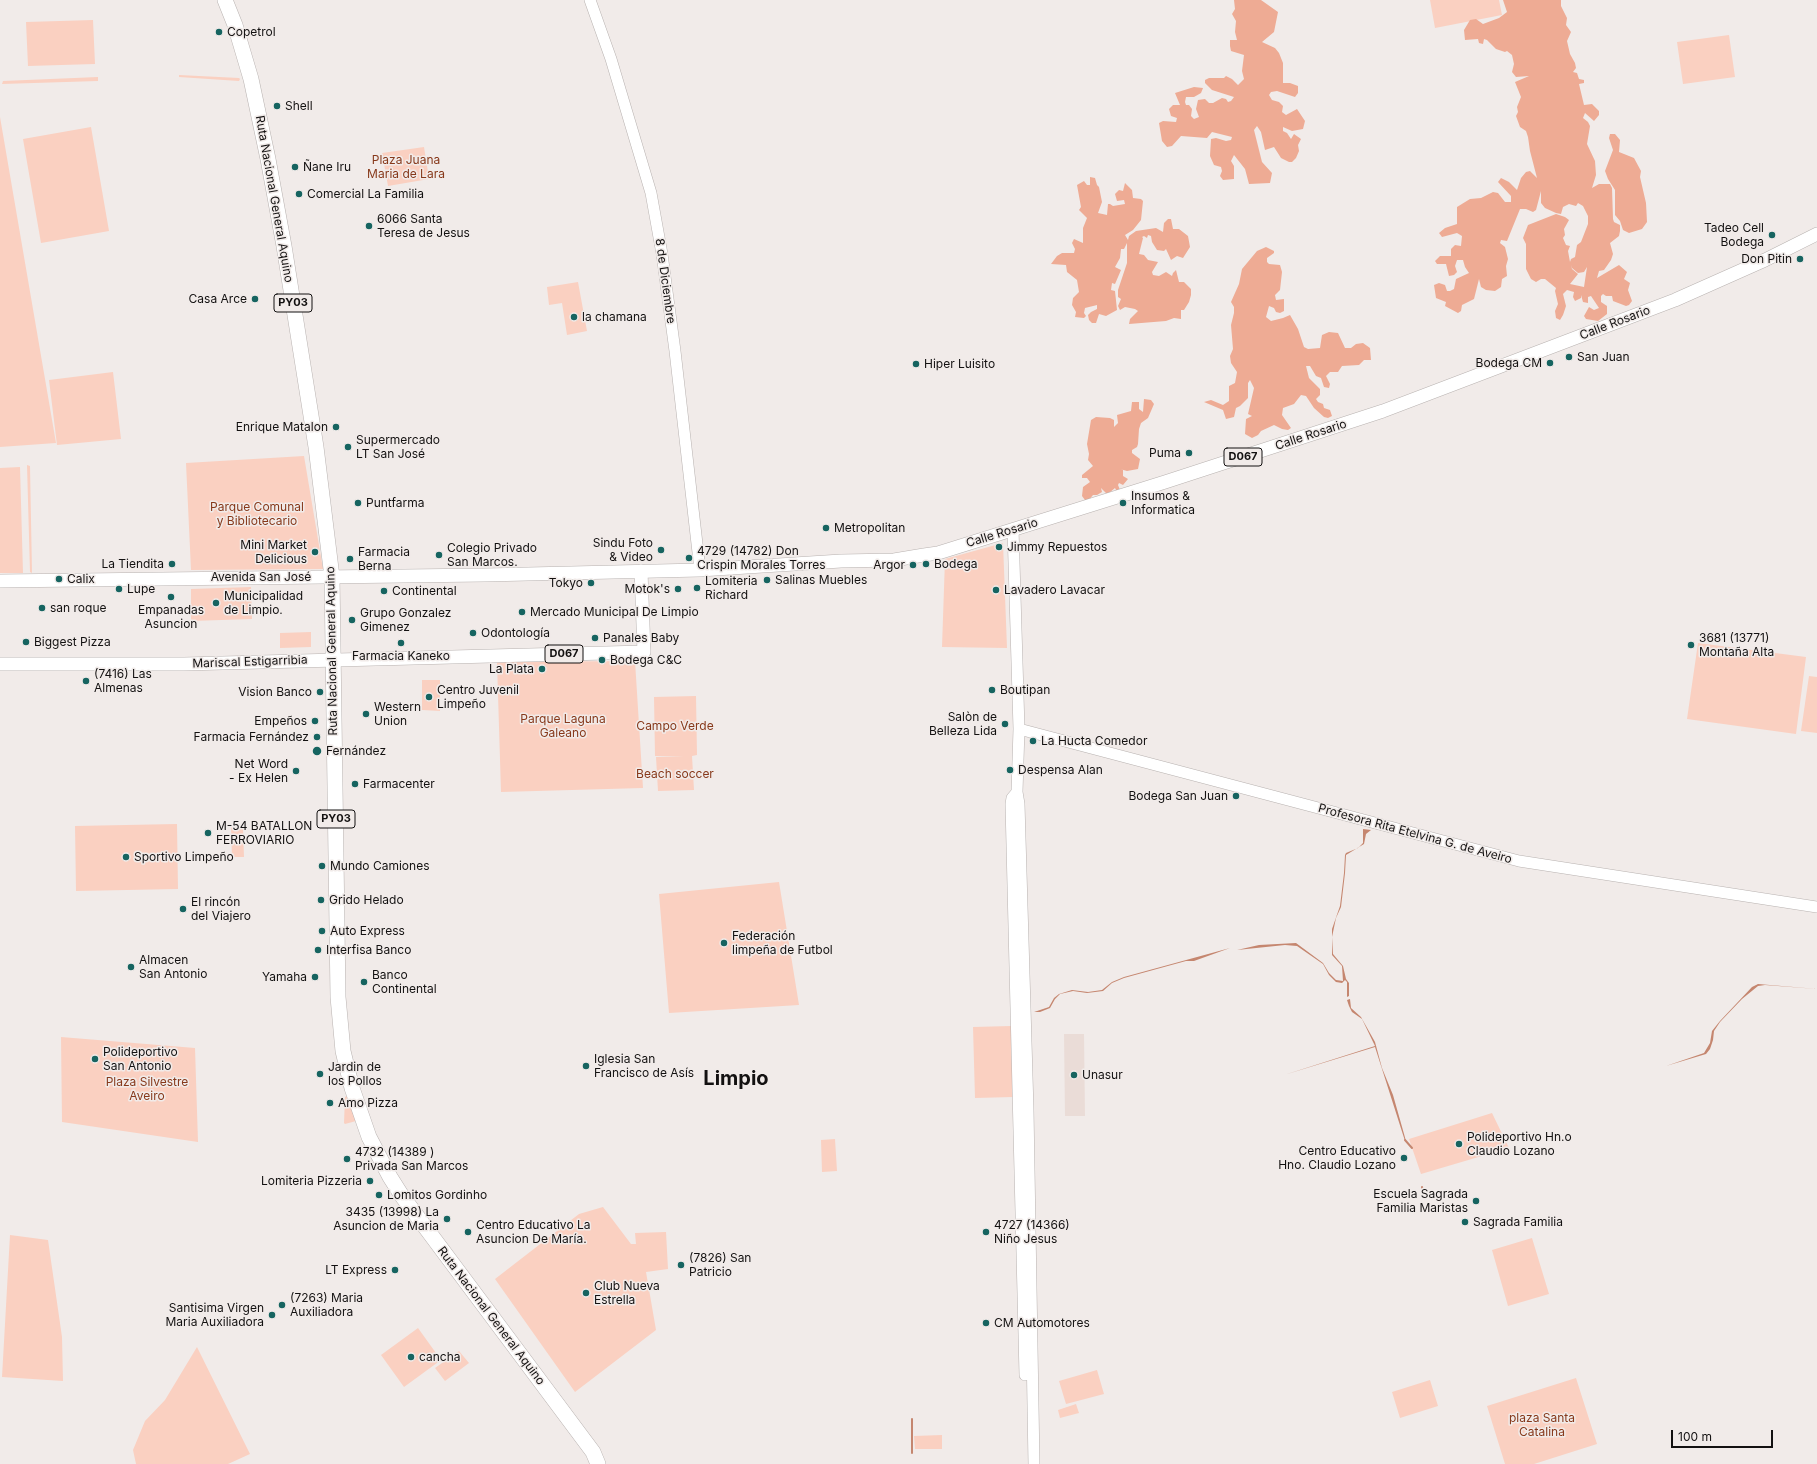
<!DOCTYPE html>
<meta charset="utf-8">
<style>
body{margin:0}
#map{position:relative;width:1817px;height:1464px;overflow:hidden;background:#f1ebe9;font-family:Inter,sans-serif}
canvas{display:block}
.scale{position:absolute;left:1671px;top:1430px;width:102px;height:18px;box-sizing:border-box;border:2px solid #131111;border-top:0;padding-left:5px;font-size:12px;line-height:14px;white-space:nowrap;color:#131111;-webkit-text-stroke:3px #f1ebe9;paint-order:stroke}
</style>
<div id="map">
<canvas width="1817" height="1464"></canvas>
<div class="scale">100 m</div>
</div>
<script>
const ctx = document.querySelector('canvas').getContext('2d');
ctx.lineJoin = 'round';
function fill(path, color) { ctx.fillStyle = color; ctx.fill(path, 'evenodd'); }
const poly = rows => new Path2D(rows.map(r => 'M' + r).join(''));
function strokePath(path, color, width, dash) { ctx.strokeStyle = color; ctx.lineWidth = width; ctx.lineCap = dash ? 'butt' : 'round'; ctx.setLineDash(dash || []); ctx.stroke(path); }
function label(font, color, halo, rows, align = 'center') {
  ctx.font = font + ' Inter,sans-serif'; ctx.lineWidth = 3; ctx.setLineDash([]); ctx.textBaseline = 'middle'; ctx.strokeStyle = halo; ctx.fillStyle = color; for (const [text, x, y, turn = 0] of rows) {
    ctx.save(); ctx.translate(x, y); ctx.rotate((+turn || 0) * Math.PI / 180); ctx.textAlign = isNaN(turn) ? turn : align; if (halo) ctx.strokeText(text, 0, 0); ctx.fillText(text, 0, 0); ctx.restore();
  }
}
fill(poly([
 [1064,1034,1084,1034,1085,1116,1065,1116]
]), '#eadcd7');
fill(poly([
 [1430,0,1499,0,1502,15,1435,28],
 [93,20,95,64,28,66,26,22],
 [1729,35,1735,77,1683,84,1677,42],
 [179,75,239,78,240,79,239,81,179,77],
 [98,77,98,81,2,84,3,81],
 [0,117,56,443,0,447],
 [91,127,109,231,41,243,23,139],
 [424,147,429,179,388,186,382,153],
 [578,282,587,331,567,335,562,303,549,305,547,287],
 [113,372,121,439,57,445,49,380],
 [304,456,323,569,191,570,186,463],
 [27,465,30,466,32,573,30,572],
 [20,467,23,573,0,573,0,468],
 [1003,543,1007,648,942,647,945,559],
 [251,587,252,619,191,621,191,589],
 [311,632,311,647,280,648,280,633],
 [1698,643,1806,657,1796,734,1687,719],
 [635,661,643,788,501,792,497,662],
 [1809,676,1817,677,1817,733,1801,731],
 [422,680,440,680,440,711,422,710],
 [696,696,697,755,692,756,694,790,658,791,656,757,684,756,655,756,654,697],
 [177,824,178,889,76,891,75,826],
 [231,827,243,827,244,857,232,857],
 [779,882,799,1005,669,1013,659,894],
 [1011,1026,1013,1097,975,1098,973,1027],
 [61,1037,195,1048,198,1142,62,1122],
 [347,1096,356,1121,345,1124,344,1123,345,1097],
 [1492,1113,1509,1148,1421,1174,1409,1139],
 [835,1139,837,1171,822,1172,821,1140],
 [603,1207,631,1244,636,1244,635,1233,666,1232,668,1269,646,1272,656,1330,575,1392,495,1279,579,1214],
 [10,1235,48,1240,62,1337,63,1381,2,1377],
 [1532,1238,1549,1294,1508,1306,1492,1250],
 [418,1328,441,1360,404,1387,381,1355],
 [197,1347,250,1454,228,1464,136,1464,133,1450,145,1421,165,1400],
 [459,1351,469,1363,445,1381,435,1368],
 [1097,1370,1104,1394,1066,1404,1059,1381],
 [1576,1378,1597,1444,1534,1464,1505,1464,1487,1406],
 [1430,1380,1438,1406,1400,1418,1392,1392],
 [1076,1404,1079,1413,1060,1418,1058,1410],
 [942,1435,942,1449,915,1449,914,1436]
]), '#fad0c1');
fill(poly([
 [1234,0,1261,0,1278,12,1274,32,1262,42,1275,48,1279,53,1283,63,1283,83,1290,83,1298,86,1298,93,1295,97,1277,91,1271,92,1269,95,1272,100,1279,102,1283,106,1282,112,1286,115,1297,109,1305,121,1303,129,1292,131,1283,127,1283,131,1287,133,1291,139,1294,134,1301,139,1298,145,1299,151,1296,158,1292,162,1289,162,1281,158,1274,147,1265,150,1261,132,1257,126,1254,130,1262,162,1272,173,1270,183,1249,184,1245,169,1234,155,1231,161,1234,166,1234,179,1223,180,1220,176,1222,171,1221,167,1214,165,1210,156,1211,139,1216,138,1226,141,1231,140,1232,137,1212,132,1207,138,1181,136,1172,146,1167,147,1162,141,1159,123,1163,121,1176,122,1177,118,1171,116,1169,109,1173,105,1180,105,1175,93,1194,87,1203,88,1201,93,1194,97,1186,97,1185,102,1186,105,1189,105,1192,109,1191,116,1194,119,1199,117,1196,109,1198,100,1205,99,1209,103,1213,103,1222,98,1226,99,1228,102,1231,101,1234,97,1212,90,1205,83,1205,80,1209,78,1224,78,1226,76,1232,79,1238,85,1244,79,1242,71,1244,55,1231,51,1230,46,1230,40,1237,40,1235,32,1236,21,1232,14,1235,9],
 [1503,0,1561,0,1561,6,1567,18,1566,25,1571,32,1567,41,1570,54,1575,63,1576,68,1573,72,1577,73,1579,79,1584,80,1584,83,1579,84,1584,105,1592,104,1599,111,1599,115,1594,121,1585,113,1583,118,1588,122,1590,126,1587,144,1595,161,1596,175,1592,188,1599,184,1610,184,1612,188,1613,219,1614,222,1620,225,1620,231,1619,236,1610,243,1613,254,1611,260,1604,270,1599,271,1597,278,1619,265,1627,272,1624,279,1630,283,1628,290,1632,301,1629,305,1626,306,1613,301,1612,296,1606,296,1603,294,1601,296,1601,302,1607,306,1607,314,1598,321,1586,319,1584,316,1589,307,1594,310,1599,308,1591,296,1588,297,1588,303,1583,302,1581,295,1581,298,1575,301,1573,297,1574,292,1567,290,1563,294,1566,306,1563,315,1560,320,1556,318,1555,311,1558,304,1555,291,1556,288,1545,279,1541,279,1536,282,1531,279,1526,269,1526,244,1523,238,1528,225,1556,214,1565,217,1569,220,1564,229,1565,235,1563,238,1566,245,1570,246,1568,251,1570,262,1571,259,1575,257,1577,245,1581,242,1588,224,1588,216,1583,206,1578,203,1576,206,1569,204,1563,207,1561,214,1556,213,1545,208,1541,203,1541,191,1536,210,1533,212,1526,209,1520,209,1507,241,1501,240,1500,243,1505,247,1508,259,1506,266,1507,276,1502,279,1501,287,1495,291,1486,290,1481,287,1479,279,1474,299,1462,305,1461,311,1458,313,1445,306,1446,302,1436,298,1434,285,1439,283,1445,285,1447,291,1450,291,1454,289,1456,279,1469,273,1465,267,1463,260,1457,260,1455,266,1457,272,1454,275,1449,276,1446,264,1437,264,1435,261,1440,256,1451,256,1451,249,1455,245,1461,246,1462,236,1457,233,1442,237,1439,233,1445,228,1457,224,1457,207,1470,199,1481,198,1493,192,1498,193,1505,202,1511,202,1511,196,1498,182,1501,178,1509,182,1517,190,1521,178,1526,172,1530,171,1537,178,1530,151,1528,137,1526,131,1520,127,1516,116,1518,112,1517,107,1521,97,1515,82,1529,76,1516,77,1512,72,1514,64,1512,55,1507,51,1505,52,1496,49,1487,40,1484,39,1483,44,1479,43,1478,39,1465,40,1464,30,1470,20,1476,19,1483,24,1499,18,1507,12],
 [1571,265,1572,268,1578,273,1584,272,1587,267,1584,287,1570,284,1578,274,1572,269],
 [1610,134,1615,134,1620,140,1619,152,1634,158,1641,171,1640,177,1646,203,1647,222,1642,229,1629,233,1623,230,1620,221,1615,215,1615,190,1608,179,1605,171,1613,150,1609,138],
 [1090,177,1095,178,1097,185,1099,187,1102,202,1098,213,1107,215,1108,204,1110,204,1113,206,1125,204,1124,200,1117,201,1115,194,1119,190,1123,191,1125,183,1132,190,1133,198,1141,199,1143,201,1141,220,1133,230,1125,235,1128,240,1129,236,1136,231,1156,228,1163,232,1164,223,1168,219,1171,219,1173,229,1179,229,1188,236,1190,247,1183,258,1177,256,1171,260,1166,249,1164,251,1157,250,1152,242,1151,236,1148,235,1147,238,1144,236,1142,237,1143,238,1139,254,1144,255,1148,260,1158,262,1152,272,1153,275,1159,276,1166,272,1172,276,1173,273,1176,270,1179,282,1184,282,1191,289,1191,295,1189,302,1184,310,1181,310,1181,319,1174,318,1166,321,1129,324,1130,319,1138,311,1135,309,1125,307,1120,310,1118,306,1121,299,1118,297,1118,290,1127,263,1127,243,1124,249,1121,249,1120,258,1115,267,1121,270,1115,284,1112,283,1111,290,1115,291,1117,310,1106,316,1099,314,1096,323,1092,323,1089,320,1088,315,1091,312,1097,309,1097,305,1085,308,1084,313,1086,316,1084,318,1075,317,1076,312,1072,305,1073,298,1079,292,1077,280,1067,272,1066,265,1051,264,1057,256,1062,253,1074,253,1075,249,1072,243,1074,239,1083,243,1083,228,1087,218,1079,210,1081,207,1077,185,1084,181,1087,185,1090,185],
 [1266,247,1274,251,1274,253,1267,258,1267,262,1269,264,1280,265,1282,272,1280,290,1275,295,1276,300,1284,299,1284,311,1280,313,1276,312,1274,308,1269,306,1266,317,1271,321,1283,318,1290,315,1298,329,1304,347,1308,349,1320,348,1322,335,1329,332,1338,333,1345,348,1351,348,1356,344,1363,343,1370,348,1371,360,1364,360,1359,365,1342,366,1338,372,1330,372,1326,376,1330,384,1329,388,1324,387,1321,378,1316,376,1310,366,1306,366,1309,378,1320,389,1320,395,1316,399,1318,402,1323,404,1324,408,1330,410,1332,416,1328,418,1324,417,1314,408,1306,396,1301,395,1294,404,1283,408,1282,415,1291,428,1288,430,1282,429,1274,425,1261,431,1258,435,1252,438,1245,434,1246,419,1252,416,1248,414,1254,388,1250,380,1248,383,1248,398,1240,406,1236,408,1234,417,1226,419,1223,410,1204,402,1211,400,1223,405,1229,401,1229,386,1235,383,1237,372,1231,363,1230,356,1233,349,1231,325,1234,313,1234,307,1231,302,1239,284,1242,269,1257,251],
 [1144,399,1151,400,1154,404,1148,418,1141,423,1139,429,1138,444,1137,447,1132,450,1132,453,1140,459,1138,469,1127,471,1120,469,1123,470,1123,476,1128,479,1123,485,1119,483,1118,485,1120,490,1116,490,1115,488,1109,493,1106,493,1101,488,1102,492,1097,495,1093,495,1088,501,1085,500,1082,496,1083,487,1090,482,1087,478,1082,478,1082,475,1093,466,1088,460,1089,454,1087,444,1091,420,1096,417,1110,418,1114,420,1114,427,1118,423,1117,415,1131,411,1132,402,1139,402,1139,409,1143,412]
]), '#eeab94');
fill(poly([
 [1363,829,1371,830,1366,834,1364,844,1346,855,1345,873,1341,907,1336,918,1332,937,1333,954,1343,966,1346,979,1349,983,1349,996,1347,997,1347,982,1345,980,1342,983,1336,982,1329,975,1323,964,1297,946,1285,945,1237,950,1259,945,1296,943,1323,963,1329,973,1336,980,1343,981,1342,966,1332,955,1332,929,1340,906,1344,873,1345,855,1346,853,1358,848,1363,843],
 [1230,948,1194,961,1186,961,1124,978,1112,983,1103,991,1087,993,1073,991,1060,994,1055,999,1050,1008,1040,1012,1034,1012,1049,1007,1054,998,1059,994,1072,990,1088,992,1102,990,1112,982,1124,977],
 [1758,984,1817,989,1765,985,1758,986,1742,999,1720,1022,1714,1031,1713,1040,1710,1049,1706,1054,1666,1066,1704,1053,1710,1043,1712,1031,1720,1021,1752,987],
 [1350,999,1351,1008,1361,1017,1375,1042,1382,1068,1393,1095,1406,1141,1405,1141,1375,1047,1284,1075,1375,1046,1362,1019,1352,1012,1349,1006,1347,1000]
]), '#c5866f');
strokePath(poly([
 [1405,1140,1412,1148],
 [1422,1187,1424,1197],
 [912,1453,912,1419]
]), '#c5866f', 2);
const secondary = poly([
 [590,0,611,59,651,193,662,254,675,351,700,570],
 [1013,529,1019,729,1017,792,1019,804,1028,1110,1034,1464],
 [1019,729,1519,861,1817,907],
 [1017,792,1012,798,1011,804,1025,1375]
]);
const primary = poly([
 [0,581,485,575,700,570,841,561,894,560,924,555,938,553,1165,482,1383,411,1675,300,1765,260,1817,234],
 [0,664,184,664,644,652,641,571]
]);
const highway = poly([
 [225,0,235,25,251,79,268,159,284,246,316,447,332,577,338,997,343,1051,352,1088,369,1137,390,1177,402,1196,593,1452,598,1464]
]);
strokePath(secondary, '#b8b2b0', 12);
strokePath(primary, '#b8b2b0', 14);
strokePath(highway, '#b8b2b0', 16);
strokePath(secondary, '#fff', 11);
strokePath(primary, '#fff', 13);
strokePath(highway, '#fff', 15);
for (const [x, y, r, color] of [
 [219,32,4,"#166460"],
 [277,106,4,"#166460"],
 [295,167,4,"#166460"],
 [299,194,4,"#166460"],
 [369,226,4,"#166460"],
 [1772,235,4,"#166460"],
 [1800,259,4,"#166460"],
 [255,299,4,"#166460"],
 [574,317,4,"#166460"],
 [1569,357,4,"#166460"],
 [1550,363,4,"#166460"],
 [916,364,4,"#166460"],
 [336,427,4,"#166460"],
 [348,447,4,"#166460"],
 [1189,453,4,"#166460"],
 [358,503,4,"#166460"],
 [1123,503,4,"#166460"],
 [826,528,4,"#166460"],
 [999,547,4,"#166460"],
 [661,550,4,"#166460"],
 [315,552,4,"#166460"],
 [439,555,4,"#166460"],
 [689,558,4,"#166460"],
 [350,559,4,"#166460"],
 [172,564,4,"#166460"],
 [926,564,4,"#166460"],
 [913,565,4,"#166460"],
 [59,579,4,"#166460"],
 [767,580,4,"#166460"],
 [591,583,4,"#166460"],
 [697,588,4,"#166460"],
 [119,589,4,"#166460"],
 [678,589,4,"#166460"],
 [996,590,4,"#166460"],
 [384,591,4,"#166460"],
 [171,597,4,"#166460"],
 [216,603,4,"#166460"],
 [42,608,4,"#166460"],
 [522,612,4,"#166460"],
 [352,620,4,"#166460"],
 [473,633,4,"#166460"],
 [595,638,4,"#166460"],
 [26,642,4,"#166460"],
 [401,643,4,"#166460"],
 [1691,645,4,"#166460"],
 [602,660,4,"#166460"],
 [542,669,4,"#166460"],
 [86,681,4,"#166460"],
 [992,690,4,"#166460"],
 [320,692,4,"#166460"],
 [429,697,4,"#166460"],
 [366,714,4,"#166460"],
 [315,721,4,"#166460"],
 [1005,724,4,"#166460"],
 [317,737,4,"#166460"],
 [1033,741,4,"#166460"],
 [317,751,5,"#166460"],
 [1010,770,4,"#166460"],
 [296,771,4,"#166460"],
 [355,784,4,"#166460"],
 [1236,796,4,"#166460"],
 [208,833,4,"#166460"],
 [126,857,4,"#166460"],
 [322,866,4,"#166460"],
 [321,900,4,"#166460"],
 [183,909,4,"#166460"],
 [322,931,4,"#166460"],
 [724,943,4,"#166460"],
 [318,950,4,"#166460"],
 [131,967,4,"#166460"],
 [315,977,4,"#166460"],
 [364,982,4,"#166460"],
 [95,1059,4,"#166460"],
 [586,1066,4,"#166460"],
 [320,1074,4,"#166460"],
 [1074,1075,4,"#166460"],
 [330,1103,4,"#166460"],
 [1459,1144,4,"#166460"],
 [1404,1158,4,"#166460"],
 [347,1159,4,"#166460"],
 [370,1181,4,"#166460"],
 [379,1195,4,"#166460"],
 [1476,1201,4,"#166460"],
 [447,1219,4,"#166460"],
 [1465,1222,4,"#166460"],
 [468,1232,4,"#166460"],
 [986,1232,4,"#166460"],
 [681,1265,4,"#166460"],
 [395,1270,4,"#166460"],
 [586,1293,4,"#166460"],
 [282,1305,4,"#166460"],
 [272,1315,4,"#166460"],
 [986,1323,4,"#166460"],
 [411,1357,4,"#166460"]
]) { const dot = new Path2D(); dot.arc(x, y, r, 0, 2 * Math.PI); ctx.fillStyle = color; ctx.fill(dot); strokePath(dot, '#f1ebe9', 1.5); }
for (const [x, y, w] of [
 [293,303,38],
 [1243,457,38],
 [564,654,38],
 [336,819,38]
]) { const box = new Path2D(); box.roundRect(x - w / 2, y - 9, w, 18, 3); ctx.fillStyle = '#f1ebe9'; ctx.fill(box); strokePath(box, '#131111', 1); }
label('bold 11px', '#131111', null, [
 ["PY03",293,303],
 ["D067",1243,457],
 ["D067",564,654],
 ["PY03",336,819]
]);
label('12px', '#131111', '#f1ebe9', [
 ["Copetrol",227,32],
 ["Shell",285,106],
 ["Ñane Iru",303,167],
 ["Comercial La Familia",307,194],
 ["6066 Santa",377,219],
 ["Teresa de Jesus",377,233],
 ["Tadeo Cell",1764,228,"right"],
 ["Bodega",1764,242,"right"],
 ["Don Pitin",1792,259,"right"],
 ["Casa Arce",247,299,"right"],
 ["la chamana",582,317],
 ["San Juan",1577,357],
 ["Bodega CM",1542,363,"right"],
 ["Hiper Luisito",924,364],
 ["Enrique Matalon",328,427,"right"],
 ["Supermercado",356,440],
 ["LT San José",356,454],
 ["Puma",1181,453,"right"],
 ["Insumos &",1131,496],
 ["Informatica",1131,510],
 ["Puntfarma",366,503],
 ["Metropolitan",834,528],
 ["Sindu Foto",653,543,"right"],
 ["& Video",653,557,"right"],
 ["Mini Market",307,545,"right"],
 ["Delicious",307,559,"right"],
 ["Jimmy Repuestos",1007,547],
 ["Colegio Privado",447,548],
 ["San Marcos.",447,562],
 ["4729 (14782) Don",697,551],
 ["Crispin Morales Torres",697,565],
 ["Farmacia",358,552],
 ["Berna",358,566],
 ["La Tiendita",164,564,"right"],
 ["Bodega",934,564],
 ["Argor",905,565,"right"],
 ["Calix",67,579],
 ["Salinas Muebles",775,580],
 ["Lomiteria",705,581],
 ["Richard",705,595],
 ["Tokyo",583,583,"right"],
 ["Lupe",127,589],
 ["Motok's",670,589,"right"],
 ["Lavadero Lavacar",1004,590],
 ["Continental",392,591],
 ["Municipalidad",224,596],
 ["de Limpio.",224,610],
 ["san roque",50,608],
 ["Empanadas",171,610,"center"],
 ["Asuncion",171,624,"center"],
 ["Mercado Municipal De Limpio",530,612],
 ["Grupo Gonzalez",360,613],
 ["Gimenez",360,627],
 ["Odontología",481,633],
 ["Panales Baby",603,638],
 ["3681 (13771)",1699,638],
 ["Montaña Alta",1699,652],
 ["Biggest Pizza",34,642],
 ["Farmacia Kaneko",401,656,"center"],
 ["Bodega C&C",610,660],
 ["La Plata",534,669,"right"],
 ["(7416) Las",94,674],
 ["Almenas",94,688],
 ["Centro Juvenil",437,690],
 ["Limpeño",437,704],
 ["Boutipan",1000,690],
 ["Vision Banco",312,692,"right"],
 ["Western",374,707],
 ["Union",374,721],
 ["Salòn de",997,717,"right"],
 ["Belleza Lida",997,731,"right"],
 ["Empeños",307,721,"right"],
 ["Farmacia Fernández",309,737,"right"],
 ["La Hucta Comedor",1041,741],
 ["Fernández",326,751],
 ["Net Word",288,764,"right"],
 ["- Ex Helen",288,778,"right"],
 ["Despensa Alan",1018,770],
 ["Farmacenter",363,784],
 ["Bodega San Juan",1228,796,"right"],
 ["M-54 BATALLON",216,826],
 ["FERROVIARIO",216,840],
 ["Sportivo Limpeño",134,857],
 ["Mundo Camiones",330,866],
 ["Grido Helado",329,900],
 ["El rincón",191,902],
 ["del Viajero",191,916],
 ["Auto Express",330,931],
 ["Federación",732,936],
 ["limpeña de Futbol",732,950],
 ["Interfisa Banco",326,950],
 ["Almacen",139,960],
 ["San Antonio",139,974],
 ["Banco",372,975],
 ["Continental",372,989],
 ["Yamaha",307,977,"right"],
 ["Polideportivo",103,1052],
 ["San Antonio",103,1066],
 ["Iglesia San",594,1059],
 ["Francisco de Asís",594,1073],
 ["Jardin de",328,1067],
 ["los Pollos",328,1081],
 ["Unasur",1082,1075],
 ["Amo Pizza",338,1103],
 ["Polideportivo Hn.o",1467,1137],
 ["Claudio Lozano",1467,1151],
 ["Centro Educativo",1396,1151,"right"],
 ["Hno. Claudio Lozano",1396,1165,"right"],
 ["4732 (14389 )",355,1152],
 ["Privada San Marcos",355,1166],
 ["Lomiteria Pizzeria",362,1181,"right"],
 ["Escuela Sagrada",1468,1194,"right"],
 ["Familia Maristas",1468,1208,"right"],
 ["Lomitos Gordinho",387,1195],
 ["3435 (13998) La",439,1212,"right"],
 ["Asuncion de Maria",439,1226,"right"],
 ["Sagrada Familia",1473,1222],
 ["Centro Educativo La",476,1225],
 ["Asuncion De María.",476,1239],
 ["4727 (14366)",994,1225],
 ["Niño Jesus",994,1239],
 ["(7826) San",689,1258],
 ["Patricio",689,1272],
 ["LT Express",387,1270,"right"],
 ["Club Nueva",594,1286],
 ["Estrella",594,1300],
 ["(7263) Maria",290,1298],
 ["Auxiliadora",290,1312],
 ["Santisima Virgen",264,1308,"right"],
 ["Maria Auxiliadora",264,1322,"right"],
 ["CM Automotores",994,1323],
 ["cancha",419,1357]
], 'left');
label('12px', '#87391b', '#f1ebe9', [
 ["Plaza Juana",406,160],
 ["Maria de Lara",406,174],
 ["Parque Comunal",257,507],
 ["y Bibliotecario",257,521],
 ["Parque Laguna",563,719],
 ["Galeano",563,733],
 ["Campo Verde",675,726],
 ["Beach soccer",675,774],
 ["Plaza Silvestre",147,1082],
 ["Aveiro",147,1096],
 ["plaza Santa",1542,1418],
 ["Catalina",1542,1432]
]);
label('12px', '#131111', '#f1ebe9', [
 ["Ruta Nacional General Aquino",274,199,80],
 ["8 de Diciembre",665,281,82],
 ["Calle Rosario",1615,323,-21],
 ["Calle Rosario",1311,435,-18],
 ["Calle Rosario",1002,533,-17],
 ["Avenida San José",261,577],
 ["Ruta Nacional General Aquino",332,651,-91],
 ["Mariscal Estigarribia",250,662,-2],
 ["Profesora Rita Etelvina G. de Aveiro",1415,834,15],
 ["Ruta Nacional General Aquino",491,1316,53]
]);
label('bold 20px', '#131111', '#f1ebe9', [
 ["Limpio",736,1079]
]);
</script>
